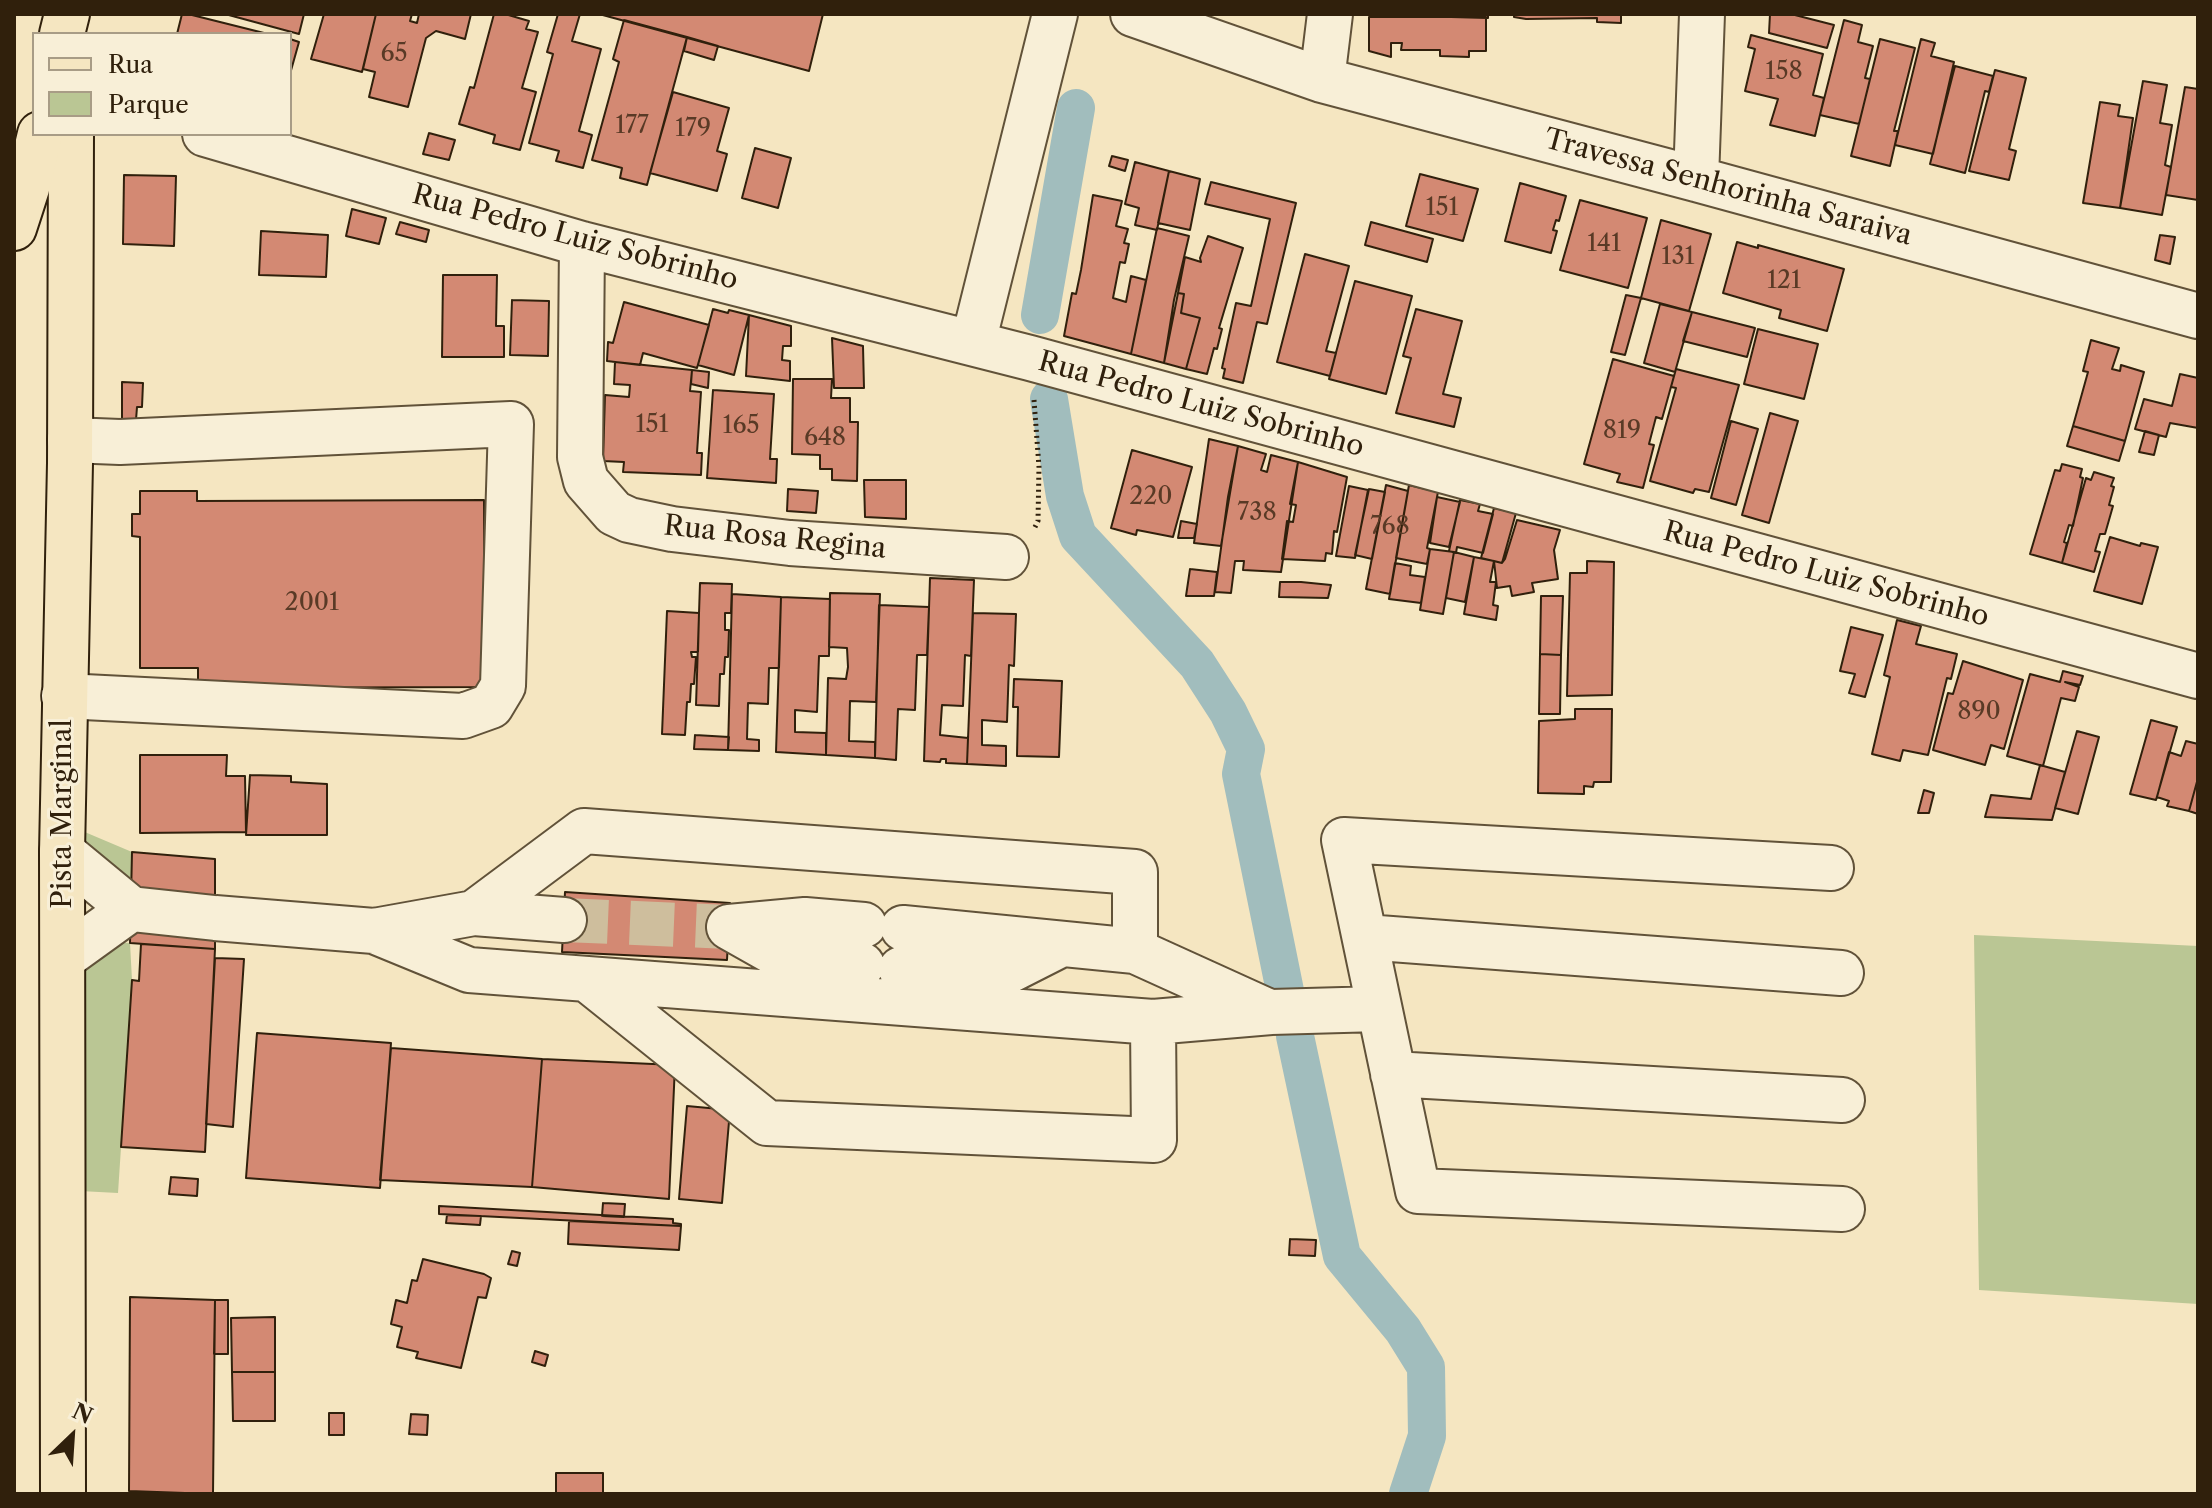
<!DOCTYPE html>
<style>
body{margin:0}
#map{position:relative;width:2212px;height:1508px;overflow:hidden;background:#f5e6c1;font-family:"Libre Caslon Text",serif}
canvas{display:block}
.frame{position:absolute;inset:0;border:16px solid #30200c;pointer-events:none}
.legend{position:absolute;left:32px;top:32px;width:260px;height:104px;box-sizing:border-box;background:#f8efd7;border:2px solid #a89c86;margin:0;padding:10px 14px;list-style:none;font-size:24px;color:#30200c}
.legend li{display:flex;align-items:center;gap:16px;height:40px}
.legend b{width:40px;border:2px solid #a89c86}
.north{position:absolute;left:32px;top:1396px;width:80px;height:80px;-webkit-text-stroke:6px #f8efd7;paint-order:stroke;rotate:25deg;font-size:22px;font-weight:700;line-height:32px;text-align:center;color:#30200c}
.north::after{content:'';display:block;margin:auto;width:28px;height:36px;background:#30200c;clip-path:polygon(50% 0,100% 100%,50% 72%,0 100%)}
</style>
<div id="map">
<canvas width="2212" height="1508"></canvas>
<div class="frame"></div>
<ul class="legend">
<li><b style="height:10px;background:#f5e6c1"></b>Rua</li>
<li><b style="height:22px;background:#bac694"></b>Parque</li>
</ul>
<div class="north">N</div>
</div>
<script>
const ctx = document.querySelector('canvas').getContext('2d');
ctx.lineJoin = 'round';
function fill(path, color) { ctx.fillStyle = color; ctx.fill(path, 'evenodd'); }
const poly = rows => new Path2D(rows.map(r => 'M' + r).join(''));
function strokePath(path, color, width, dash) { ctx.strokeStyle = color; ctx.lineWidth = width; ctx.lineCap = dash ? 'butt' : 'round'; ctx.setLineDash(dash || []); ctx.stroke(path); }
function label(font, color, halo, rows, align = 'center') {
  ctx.font = font + ' "Libre Caslon Text",serif'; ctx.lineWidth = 6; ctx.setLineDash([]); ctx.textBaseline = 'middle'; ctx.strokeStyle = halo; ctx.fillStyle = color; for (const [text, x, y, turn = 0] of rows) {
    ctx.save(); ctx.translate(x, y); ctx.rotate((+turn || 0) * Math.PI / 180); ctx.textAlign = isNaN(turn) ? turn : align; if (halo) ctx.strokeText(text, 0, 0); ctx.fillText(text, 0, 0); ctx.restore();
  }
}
fill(poly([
 [80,830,132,852,132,882,80,854],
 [1974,935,2198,946,2198,1304,1979,1290],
 [115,942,130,943,132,980,118,1193,80,1191,81,971]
]), '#bac694');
strokePath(poly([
 [1040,315,1076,108],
 [1049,399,1065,496,1078,536,1197,664,1228,712,1246,749,1241,774,1285,991],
 [1295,1036,1342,1256,1403,1330,1426,1367,1427,1436,1408,1494]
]), '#a1bdbd', 38);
const building = poly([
 [182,14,188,14,268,34,177,34,182,14],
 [225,14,304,14,299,34,225,14],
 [324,14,376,14,362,72,311,59,324,14],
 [376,14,412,14,410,21,417,23,419,14,471,14,465,39,436,31,426,38,408,107,369,97,375,72,363,69,376,14],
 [494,14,505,14,529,21,526,29,538,32,522,88,536,92,520,150,493,143,495,135,459,124,470,87,474,88,494,14],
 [558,14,580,14,572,41,601,49,579,131,592,135,583,168,556,161,559,151,529,143,553,54,547,52,558,14],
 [599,14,823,14,809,71,599,14],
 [1414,14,1488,14,1488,18,1414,16,1414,14],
 [1514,14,1621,14,1621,23,1597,22,1597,18,1526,19,1514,17,1514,14],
 [1770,14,1791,14,1834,25,1827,48,1769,33,1770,14],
 [1369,17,1486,17,1486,51,1469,51,1469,57,1440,56,1440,50,1401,50,1402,43,1391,43,1391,57,1369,51,1369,17],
 [624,20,687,37,647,185,620,178,622,168,592,160,619,62,613,59,624,20],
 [1844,20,1862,25,1858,42,1873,46,1865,78,1870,79,1859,124,1820,115,1844,20],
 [1751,35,1823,54,1813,95,1824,98,1815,136,1770,125,1778,99,1745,91,1755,49,1748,47,1751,35],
 [687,37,718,46,714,60,684,51,687,37],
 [290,39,299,42,290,74,290,39],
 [1880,39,1915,48,1894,131,1898,131,1890,166,1851,156,1880,39],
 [1921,39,1935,43,1931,56,1954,62,1933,154,1895,145,1921,39],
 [1955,66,1993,76,1989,92,1985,91,1965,173,1930,164,1955,66],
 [1995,70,2026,78,2009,149,2016,151,2009,180,1969,171,1995,70],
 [2143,81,2167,85,2160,123,2172,125,2165,165,2171,167,2162,215,2120,208,2143,81],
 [2185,87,2198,89,2198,200,2166,195,2185,87],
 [673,92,729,108,717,151,727,154,717,191,650,173,673,92],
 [2100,102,2120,105,2118,116,2133,118,2120,208,2083,203,2100,102],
 [429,133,455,140,449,160,423,154,429,133],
 [755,148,791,158,778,208,742,198,755,148],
 [1112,156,1128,160,1125,171,1109,166,1112,156],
 [1135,162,1169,171,1157,230,1135,225,1139,208,1125,204,1135,162],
 [1169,171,1200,179,1190,230,1158,223,1169,171],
 [1420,174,1478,189,1463,241,1406,226,1420,174],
 [124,175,176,176,174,246,123,244,124,175],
 [1211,182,1296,203,1267,324,1257,322,1243,383,1223,378,1225,369,1222,368,1236,303,1251,306,1270,219,1205,204,1211,182],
 [1520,183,1566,196,1559,221,1556,220,1553,230,1557,231,1551,253,1505,241,1520,183],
 [1093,195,1122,201,1116,226,1128,229,1124,243,1129,244,1125,263,1120,262,1113,298,1126,302,1131,276,1146,280,1131,354,1064,336,1072,293,1076,294,1081,270,1093,195],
 [1580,200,1647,218,1628,288,1560,270,1580,200],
 [352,209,386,218,379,244,346,236,352,209],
 [1661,220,1711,234,1689,311,1641,298,1661,220],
 [400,222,429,230,426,242,396,234,400,222],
 [1371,222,1433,239,1427,262,1365,245,1371,222],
 [1157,228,1189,236,1174,300,1164,363,1131,354,1157,228],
 [261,231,328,235,326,277,259,275,261,231],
 [2160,235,2175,237,2170,264,2155,260,2160,235],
 [1208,236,1243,248,1219,328,1222,329,1217,349,1214,348,1207,374,1186,369,1200,318,1181,313,1184,294,1178,293,1185,257,1201,262,1200,258,1208,236],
 [1737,242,1758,248,1758,245,1844,269,1827,331,1779,318,1781,310,1723,293,1737,242],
 [1305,254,1349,266,1326,351,1336,353,1330,376,1277,362,1305,254],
 [443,275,497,275,496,326,504,326,504,357,442,357,443,275],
 [1355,281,1412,296,1386,394,1329,379,1355,281],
 [1178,293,1184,294,1181,313,1200,318,1186,369,1164,363,1178,293],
 [1626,295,1641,298,1625,355,1611,352,1626,295],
 [512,300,549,301,548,356,510,355,512,300],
 [624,302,709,325,697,368,643,353,640,365,607,361,608,342,613,343,624,302],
 [1660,304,1692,312,1675,372,1644,363,1660,304],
 [713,309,728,313,729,310,749,315,734,375,698,365,713,309],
 [1416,309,1462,321,1443,394,1461,398,1454,427,1396,413,1411,358,1403,356,1416,309],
 [1692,312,1755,328,1747,357,1683,341,1692,312],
 [749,315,791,326,791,346,783,346,782,360,790,361,790,381,746,376,749,315],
 [1758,329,1818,344,1804,399,1744,384,1758,329],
 [832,338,863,346,864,388,834,388,832,338],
 [2091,340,2119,348,2112,369,2120,371,2121,365,2144,372,2125,441,2073,426,2088,372,2083,371,2091,340],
 [1613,359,1674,376,1662,419,1656,417,1649,444,1654,445,1643,488,1617,482,1620,474,1584,464,1613,359],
 [615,362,692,370,690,391,701,392,697,453,702,453,701,475,623,472,624,462,603,461,605,395,629,397,630,385,614,384,615,362],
 [1676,369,1739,385,1709,492,1695,489,1693,493,1650,481,1676,388,1671,387,1676,369],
 [692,370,709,372,708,388,691,384,692,370],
 [2180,374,2198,378,2198,428,2170,423,2166,437,2135,429,2144,399,2172,406,2180,374],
 [793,379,832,379,831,398,850,398,850,422,858,422,857,481,832,480,832,469,820,469,820,455,792,454,793,379],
 [122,382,143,383,142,407,137,407,136,420,122,420,122,382],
 [713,390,774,394,770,459,777,459,776,483,707,478,713,390],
 [1770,413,1798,421,1769,523,1742,515,1770,413],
 [1731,421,1758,429,1736,505,1711,498,1731,421],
 [2073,426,2125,441,2119,461,2067,446,2073,426],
 [2145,431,2159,435,2154,455,2139,452,2145,431],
 [1209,439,1238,446,1221,546,1194,543,1209,439],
 [1238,446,1266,454,1261,470,1267,472,1271,455,1298,462,1281,572,1243,570,1244,561,1235,561,1231,593,1215,592,1228,497,1238,446],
 [1132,450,1192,467,1173,537,1137,530,1136,535,1111,528,1132,450],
 [1298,462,1347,477,1337,532,1334,531,1332,554,1326,553,1325,561,1282,559,1287,521,1293,522,1296,505,1290,504,1298,462],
 [2062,464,2082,469,2080,477,2083,478,2073,526,2069,525,2064,542,2067,543,2062,563,2030,554,2055,470,2060,471,2062,464],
 [2094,472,2114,478,2111,486,2114,487,2109,505,2113,506,2105,534,2100,534,2095,551,2100,552,2094,572,2062,563,2086,478,2091,480,2094,472],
 [864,480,906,480,906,519,865,517,864,480],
 [1386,485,1408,491,1390,594,1366,589,1386,485],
 [1409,485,1438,492,1427,548,1430,549,1427,564,1396,558,1409,485],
 [1349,486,1368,490,1355,558,1336,556,1349,486],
 [788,489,818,491,816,513,787,511,788,489],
 [1369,489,1385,492,1372,559,1355,555,1369,489],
 [140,491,197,491,197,501,484,500,485,687,198,688,198,668,140,668,140,537,132,536,132,514,140,514,140,491],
 [1437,497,1460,502,1449,547,1430,543,1437,497],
 [1460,500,1480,504,1478,511,1493,514,1483,553,1457,547,1456,553,1449,551,1460,500],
 [1494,508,1516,513,1502,563,1481,558,1494,508],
 [1517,520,1560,530,1554,550,1558,579,1532,583,1534,592,1512,596,1510,586,1497,588,1494,561,1502,563,1505,559,1517,520],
 [1181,521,1197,524,1194,538,1178,538,1181,521],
 [2110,537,2140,546,2141,543,2158,547,2142,604,2094,591,2110,537],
 [1430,549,1454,552,1443,614,1420,610,1430,549],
 [1454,552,1474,557,1465,602,1446,598,1454,552],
 [1474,557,1494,561,1490,582,1496,582,1493,605,1498,606,1496,620,1464,614,1474,557],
 [1587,561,1614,562,1612,695,1567,696,1570,573,1587,573,1587,561],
 [1395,563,1411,566,1410,575,1425,577,1421,603,1389,599,1395,563],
 [1190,569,1217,572,1214,596,1186,596,1190,569],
 [930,578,974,580,971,656,965,655,963,706,942,705,940,735,968,738,967,764,946,763,946,759,941,759,940,762,924,761,930,578],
 [1280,582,1301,582,1331,585,1328,598,1279,597,1280,582],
 [700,583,732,584,731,613,725,613,725,630,729,630,728,657,725,657,724,674,720,674,719,706,696,705,700,583],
 [830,593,880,594,876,702,850,701,849,741,875,742,875,758,826,755,828,678,846,679,848,667,847,648,829,647,830,593],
 [732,594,781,597,779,668,769,668,768,704,748,703,747,739,759,740,759,751,728,750,732,594],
 [1541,596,1563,596,1561,655,1540,654,1541,596],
 [781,597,830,599,829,656,819,656,817,712,795,710,795,732,826,733,826,755,776,752,781,597],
 [879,605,929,607,927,655,917,655,915,710,898,709,896,760,875,758,879,605],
 [667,611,699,613,698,652,691,652,692,657,696,657,694,684,691,684,690,702,687,702,685,735,662,734,667,611],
 [973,613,1016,614,1014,666,1009,665,1007,722,982,720,982,745,1006,746,1006,766,967,764,973,613],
 [1897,620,1921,626,1916,644,1957,654,1951,679,1947,678,1928,755,1903,750,1900,761,1872,754,1890,677,1884,675,1897,620],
 [1851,627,1883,635,1865,697,1849,693,1855,674,1840,671,1851,627],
 [1540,654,1561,655,1560,714,1539,714,1540,654],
 [1963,661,2023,680,2004,749,1991,745,1985,765,1933,750,1948,693,1953,694,1963,661],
 [2063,671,2083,676,2080,685,2065,682,2079,687,2075,701,2061,698,2043,766,2007,756,2030,674,2060,682,2063,671],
 [1014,679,1062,681,1059,757,1017,756,1018,707,1013,707,1014,679],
 [1575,709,1612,709,1611,782,1594,782,1593,787,1584,786,1584,794,1538,793,1539,721,1575,719,1575,709],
 [2151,720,2177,727,2156,800,2130,794,2151,720],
 [2077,731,2099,737,2078,814,2055,808,2077,731],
 [695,735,729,737,728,750,694,749,695,735],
 [2186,741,2198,744,2198,778,2189,811,2167,806,2169,801,2157,797,2169,752,2181,756,2186,741],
 [140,755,227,755,226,776,245,776,246,832,140,833,140,755],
 [2040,765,2065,772,2052,820,1985,817,1991,795,2031,799,2040,765],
 [250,775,291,776,291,782,327,784,327,835,246,835,250,775],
 [2198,778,2198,814,2189,811,2198,778],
 [1924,790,1934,793,1929,813,1918,813,1924,790],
 [132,852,215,859,215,949,130,943,132,852],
 [565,892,730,903,727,960,562,952,565,892],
 [141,944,215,949,205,1152,121,1147,132,980,139,981,141,944],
 [215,958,244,959,233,1127,206,1124,215,958],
 [257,1033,391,1043,380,1188,246,1178,257,1033],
 [391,1048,542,1059,532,1187,380,1180,391,1048],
 [542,1059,675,1065,669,1199,532,1187,542,1059],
 [687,1106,730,1110,722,1203,679,1199,687,1106],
 [171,1177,198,1179,197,1196,169,1194,171,1177],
 [603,1203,625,1204,624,1217,602,1216,603,1203],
 [439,1206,673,1219,673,1223,681,1224,681,1226,439,1214,439,1206],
 [447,1215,481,1216,480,1225,446,1223,447,1215],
 [569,1221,681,1226,679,1250,568,1244,569,1221],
 [1290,1239,1316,1240,1315,1256,1289,1255,1290,1239],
 [512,1251,520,1253,517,1266,508,1264,512,1251],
 [423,1259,484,1274,491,1278,486,1298,478,1297,461,1368,416,1358,418,1352,397,1347,402,1327,391,1324,396,1300,407,1303,412,1280,417,1281,423,1259],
 [130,1297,215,1300,213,1494,129,1491,130,1297],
 [215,1300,228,1300,228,1354,214,1354,215,1300],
 [275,1317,275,1372,232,1372,231,1318,275,1317],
 [535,1351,548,1355,545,1366,532,1362,535,1351],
 [232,1372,275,1372,275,1421,233,1421,232,1372],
 [329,1413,344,1413,344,1435,329,1435,329,1413],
 [411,1414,428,1415,427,1435,409,1434,411,1414],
 [556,1473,603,1473,603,1494,556,1494,556,1473]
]);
fill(building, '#d38973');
strokePath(building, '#30200c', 2);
strokePath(poly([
 [564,920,729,927]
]), '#cebe9d', 44, [44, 22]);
const minor = poly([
 [1133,14,1322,80,1696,179,2198,316],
 [1322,80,1330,14],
 [205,134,582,244,1030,358,2198,676],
 [1696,179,1702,14],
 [582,244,580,457,586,481,614,513,629,520,672,529,790,543,1006,557],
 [973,343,1055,14],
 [64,696,463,716,491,706,503,686,511,424,120,442,70,440],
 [62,852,131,909,215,918,374,931,469,970,1153,1022,1271,1012,1379,1009],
 [1831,868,1344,840,1418,1191,1842,1209],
 [474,913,584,831,1135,872,1135,951],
 [729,927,784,958,862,965],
 [729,927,805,920,864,925],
 [903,928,1135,951,1265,1010],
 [374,931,474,913,564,920],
 [1365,937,1841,973],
 [63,958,131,909],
 [901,969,995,978,1062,944],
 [587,979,767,1123,1154,1140,1153,1022],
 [1393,1074,1842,1100]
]);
const major = poly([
 [63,1494,62,852,70,463,71,134]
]);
const highway = poly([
 [62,34,67,14],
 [14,228,27,188,40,134]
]);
strokePath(minor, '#615239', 48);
strokePath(major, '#30200c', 48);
strokePath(highway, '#30200c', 48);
strokePath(poly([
 [1034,400,1039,467,1038,521,1034,529]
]), '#30200c', 5, [2, 4]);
strokePath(minor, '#f8efd7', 44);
strokePath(major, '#f5e6c1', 44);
strokePath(highway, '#f5e6c1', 44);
label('24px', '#593a26', null, [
 ["65",394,54],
 ["158",1784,72],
 ["177",632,126],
 ["179",693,129],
 ["151",1442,208],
 ["141",1604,244],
 ["131",1678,257],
 ["121",1784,281],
 ["151",652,425],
 ["165",741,426],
 ["819",1622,431],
 ["648",825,438],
 ["220",1151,497],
 ["738",1257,513],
 ["768",1390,527],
 ["2001",312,603],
 ["890",1979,712]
]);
label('28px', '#30200c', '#f8efd7', [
 ["Travessa Senhorinha Saraiva",1728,188,15],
 ["Rua Pedro Luiz Sobrinho",575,238,15],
 ["Rua Pedro Luiz Sobrinho",1201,405,15],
 ["Rua Rosa Regina",775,538,6],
 ["Rua Pedro Luiz Sobrinho",1826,575,15],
 ["Pista Marginal",63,814,-90]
]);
</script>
